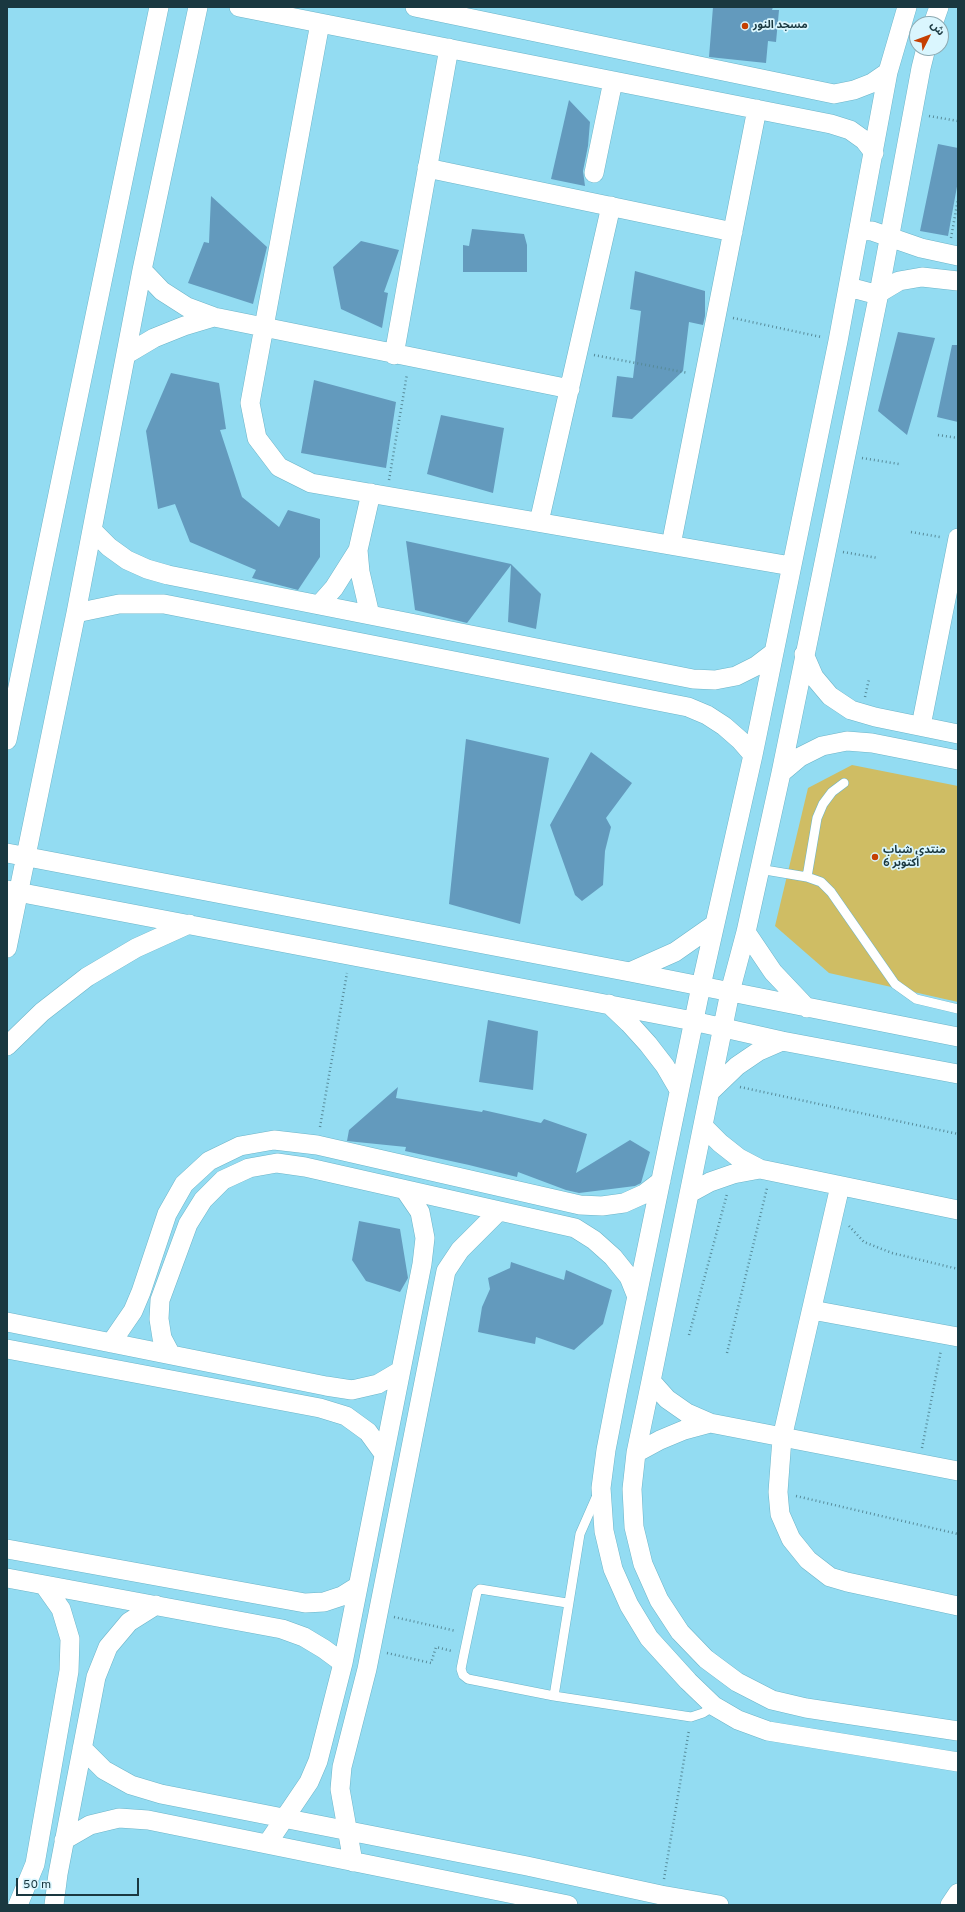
<!DOCTYPE html>
<meta charset="utf-8">
<style>
body{margin:0}
#map{position:relative;width:965px;height:1912px;overflow:hidden;background:#93dcf2;font-family:Overpass,"Noto Sans Arabic",sans-serif}
canvas{display:block}
.frame{position:absolute;inset:0;border:8px solid #1a3840;pointer-events:none}
.north{position:absolute;left:909px;top:16px;width:40px;height:40px;box-sizing:border-box;background:#daf6fe;border:1px solid #8daab2;border-radius:50%;rotate:48deg;font-size:11px;font-weight:700;line-height:16px;text-align:center;color:#1a3840}
.north::after{content:'';display:block;margin:auto;width:14px;height:18px;background:#c53f02;clip-path:polygon(50% 0,100% 100%,50% 72%,0 100%)}
.scale{position:absolute;left:16px;top:1878px;width:123px;height:18px;box-sizing:border-box;border:2px solid #1a3840;border-top:0;padding-left:5px;font-size:12px;line-height:14px;white-space:nowrap;color:#1a3840;-webkit-text-stroke:3px #daf6fe;paint-order:stroke}
</style>
<div id="map">
<canvas width="965" height="1912"></canvas>
<div class="frame"></div>
<div class="north">ش</div>
<div class="scale">50 m</div>
</div>
<script>
const ctx = document.querySelector('canvas').getContext('2d');
ctx.lineJoin = 'round';
function fill(path, color) { ctx.fillStyle = color; ctx.fill(path, 'evenodd'); }
const poly = rows => new Path2D(rows.map(r => 'M' + r).join(''));
function strokePath(path, color, width, dash) { ctx.strokeStyle = color; ctx.lineWidth = width; ctx.lineCap = dash ? 'butt' : 'round'; ctx.setLineDash(dash || []); ctx.stroke(path); }
function label(font, color, halo, rows, align = 'center') {
  ctx.font = font + ' Overpass,"Noto Sans Arabic",sans-serif'; ctx.lineWidth = 3.5; ctx.setLineDash([]); ctx.textBaseline = 'middle'; ctx.strokeStyle = halo; ctx.fillStyle = color; for (const [text, x, y, turn = 0] of rows) {
    ctx.save(); ctx.translate(x, y); ctx.rotate((+turn || 0) * Math.PI / 180); ctx.textAlign = isNaN(turn) ? turn : align; if (halo) ctx.strokeText(text, 0, 0); ctx.fillText(text, 0, 0); ctx.restore();
  }
}
fill(poly([
 [852,765,958,786,958,1002,829,973,775,926,808,788]
]), '#cfbd64');
fill(poly([
 [713,7,773,7,772,10,779,10,776,42,768,41,766,63,709,57],
 [569,100,590,122,588,146,583,171,585,186,551,179],
 [938,144,958,148,958,181,948,236,920,231],
 [211,196,267,247,253,304,188,283,204,242,209,243],
 [472,229,524,234,527,245,527,272,463,272,463,245,469,246],
 [361,241,399,250,384,292,388,293,382,328,341,309,333,267],
 [635,271,705,291,705,316,703,325,689,322,683,371,632,419,612,417,617,376,633,378,641,311,630,309],
 [898,332,935,338,907,435,878,411],
 [952,345,958,345,958,422,937,417],
 [171,373,219,383,226,429,220,430,242,497,279,527,288,510,320,519,320,557,298,590,252,578,256,570,190,542,175,504,158,509,146,431],
 [314,380,396,402,386,468,301,453],
 [441,415,504,428,493,493,427,474],
 [406,541,511,564,541,594,536,629,508,622,511,565,467,623,415,610],
 [466,739,549,758,520,924,449,904],
 [591,752,632,783,606,818,611,827,605,851,603,885,582,901,575,895,550,825],
 [488,1020,538,1031,533,1090,479,1082],
 [398,1087,396,1098,482,1112,483,1110,541,1123,544,1119,587,1134,576,1173,630,1140,650,1152,641,1183,635,1186,579,1193,566,1190,518,1172,517,1177,469,1165,405,1151,406,1147,347,1141,349,1130],
 [359,1221,400,1229,408,1278,400,1292,366,1281,352,1260],
 [511,1262,564,1280,566,1270,612,1290,603,1324,574,1350,536,1337,535,1344,478,1332,482,1307,490,1289,488,1278,510,1268]
]), '#639abd');
const lane = poly([
 [759,869,807,877,821,882,831,892,895,984,916,999,958,1009],
 [807,877,817,818,823,804,832,792,844,783],
 [567,1603,480,1589,477,1592,464,1654,461,1669,463,1675,468,1679,554,1696,691,1717,703,1713,714,1706],
 [554,1696,580,1534,598,1493]
]);
const street = poly([
 [239,7,831,124,850,130,864,140,874,153],
 [415,7,834,94,854,90,872,83,888,72],
 [907,7,888,72,838,341,753,755,701,986,618,1388,606,1450,601,1488,604,1531,613,1569,629,1605,649,1638,688,1681,714,1706,738,1720,768,1731,958,1762],
 [320,23,250,403,257,438,279,467,311,483,791,566],
 [933,24,939,7],
 [926,48,921,68,879,293,781,773,746,932,730,992,651,1381,636,1453,632,1489,634,1527,643,1564,659,1600,680,1632,706,1659,737,1682,772,1700,806,1708,958,1731],
 [427,168,733,232],
 [594,173,613,81],
 [859,230,872,231,921,248,958,256],
 [142,270,162,291,187,307,214,317,570,389],
 [849,285,856,289,871,293,879,293,899,281,922,277,958,281],
 [127,354,154,338,184,326,214,317],
 [394,355,449,48],
 [539,522,611,206],
 [92,530,109,547,127,560,147,569,168,575,693,679,715,680,736,676,756,666,773,653],
 [671,545,757,109],
 [358,550,360,572,370,615],
 [319,605,334,588,358,550,371,493],
 [76,613,119,604,164,604,688,707,707,715,724,726,740,740,753,755],
 [804,654,814,677,830,696,851,710,875,717,958,734],
 [921,726,958,538],
 [7,740,159,7],
 [781,773,800,757,822,746,847,741,872,743,958,760],
 [7,853,630,972,958,1037],
 [7,890,579,999,693,1021,782,1041,958,1074],
 [746,932,773,972,807,1008],
 [7,948,76,613,142,270,198,7],
 [630,972,675,952,715,924],
 [609,1004,629,1023,648,1044,665,1066,679,1090],
 [7,1046,42,1012,87,977,136,948,189,924],
 [710,1092,737,1066,759,1051,782,1041],
 [703,1126,720,1143,739,1158,760,1169,958,1210],
 [840,1186,782,1438,778,1492,780,1514,791,1539,808,1560,830,1577,847,1582,958,1606],
 [690,1193,710,1182,733,1174,760,1169],
 [812,1310,958,1337],
 [7,1322,326,1386,352,1390,378,1384,400,1371],
 [111,1343,133,1311,141,1292,167,1214,184,1184,209,1161,240,1146,274,1140,317,1145,580,1205,602,1206,624,1203,644,1194,661,1181],
 [7,1349,320,1408,346,1416,368,1432,384,1454],
 [171,1355,162,1338,159,1319,160,1300,188,1224,203,1200,223,1180,249,1168,277,1163,305,1167,575,1228,594,1240,613,1257,629,1277,637,1297],
 [651,1381,667,1399,687,1413,710,1423,958,1471],
 [636,1453,660,1440,684,1430,710,1423],
 [7,1549,305,1603,324,1602,342,1596,358,1586],
 [7,1578,282,1629,304,1637,324,1649,343,1663],
 [82,1748,104,1770,131,1785,161,1794,527,1866,661,1895,719,1905],
 [64,1840,90,1825,119,1818,148,1820,568,1905],
 [267,1844,309,1782,318,1761,343,1663,422,1264,425,1238,420,1212,405,1190],
 [353,1862,340,1789,342,1767,367,1669,446,1271,460,1250,499,1211],
 [18,1905,35,1864,69,1671,70,1639,61,1609,44,1585],
 [54,1905,58,1874,96,1677,108,1647,129,1622,156,1605],
 [950,1905,958,1893]
]);
strokePath(lane, '#6cb4c8', 10);
strokePath(street, '#6cb4c8', 20);
strokePath(poly([
 [929,116,958,121],
 [951,238,958,199],
 [733,318,821,337],
 [594,355,688,373],
 [938,435,958,438],
 [862,458,899,464],
 [389,480,407,374],
 [911,532,940,537],
 [843,552,878,558],
 [865,697,869,679],
 [740,1087,958,1134],
 [320,1127,347,973],
 [849,1226,864,1242,892,1253,958,1269],
 [689,1335,727,1194],
 [727,1353,767,1188],
 [922,1448,941,1350],
 [796,1496,958,1534],
 [394,1617,456,1631],
 [387,1653,431,1663,436,1647,452,1651],
 [664,1879,689,1730]
]), '#578b9a', 2.5, [1, 3]);
strokePath(lane, '#fff', 9);
strokePath(street, '#fff', 19);
for (const [x, y, r, color] of [
 [745,26,4,"#c53f02"],
 [875,857,4,"#c53f02"]
]) { const dot = new Path2D(); dot.arc(x, y, r, 0, 2 * Math.PI); ctx.fillStyle = color; ctx.fill(dot); strokePath(dot, '#daf6fe', 1.5); }
label('bold 11px', '#1a3840', '#daf6fe', [
 ["مسجد النور",753,26],
 ["منتدى شباب",883,851],
 ["6 أكتوبر",883,864]
], 'left');
</script>
